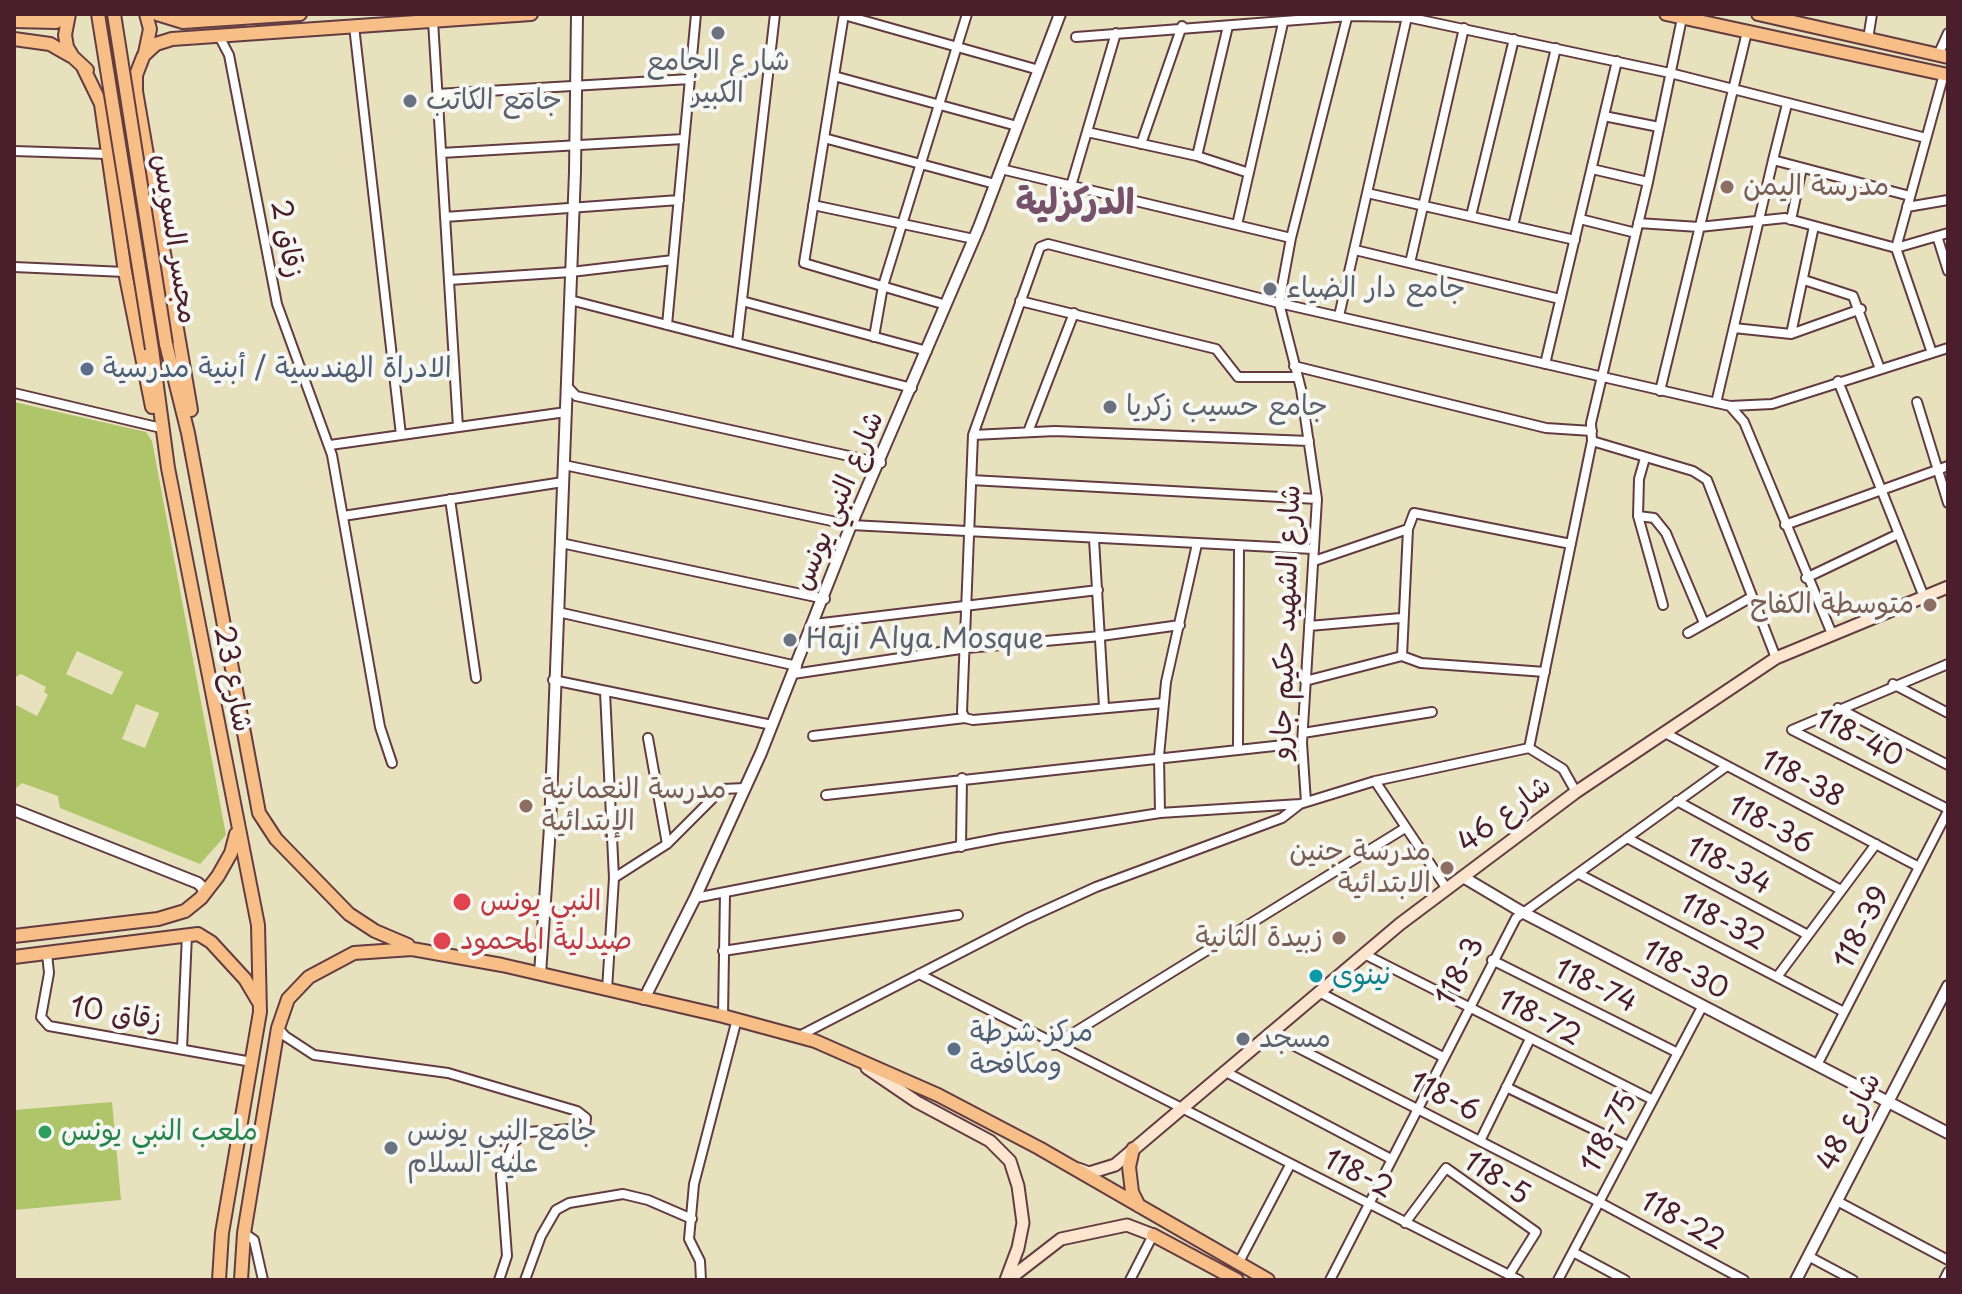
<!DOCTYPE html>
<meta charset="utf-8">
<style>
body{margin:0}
#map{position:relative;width:1962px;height:1294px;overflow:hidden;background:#e8e1be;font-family:"Playpen Sans",sans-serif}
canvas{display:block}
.frame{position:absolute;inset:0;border:16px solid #4a1f2b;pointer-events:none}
</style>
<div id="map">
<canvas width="1962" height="1294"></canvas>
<div class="frame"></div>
</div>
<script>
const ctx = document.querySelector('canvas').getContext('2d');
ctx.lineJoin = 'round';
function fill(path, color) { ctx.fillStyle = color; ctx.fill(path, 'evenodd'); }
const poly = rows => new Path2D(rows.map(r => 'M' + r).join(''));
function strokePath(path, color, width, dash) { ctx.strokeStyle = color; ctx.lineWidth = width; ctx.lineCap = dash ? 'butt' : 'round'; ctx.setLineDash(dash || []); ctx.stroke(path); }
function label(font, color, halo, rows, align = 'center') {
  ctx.font = font + ' "Playpen Sans","Playpen Sans Arabic",sans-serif'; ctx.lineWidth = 8; ctx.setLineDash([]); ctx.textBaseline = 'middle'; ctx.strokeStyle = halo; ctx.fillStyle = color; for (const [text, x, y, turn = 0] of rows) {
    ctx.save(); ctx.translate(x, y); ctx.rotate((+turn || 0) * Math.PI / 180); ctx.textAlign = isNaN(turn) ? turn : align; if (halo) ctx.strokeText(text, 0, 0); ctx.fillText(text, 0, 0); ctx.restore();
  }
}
fill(poly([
 [14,402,146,432,152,441,226,835,200,864,60,808,58,796,22,783,14,790,14,704,37,716,48,695,44,692,46,687,21,674,14,678],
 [77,651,123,672,112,695,66,674],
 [136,704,159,713,145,748,122,739],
 [112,1102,121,1200,14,1210,14,1110]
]), '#aec569');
const minor = poly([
 [844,14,804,263,946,305],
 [844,15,1039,70],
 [433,21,458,427],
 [354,26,401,435],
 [219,36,229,55,277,304,332,455,380,727,392,763],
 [1076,37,1349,16,1407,17,1670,73,1926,138],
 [1868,39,1872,14],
 [1938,55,1948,33],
 [834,76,1017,126],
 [437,94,690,79],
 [1787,104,1773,160,1910,196],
 [1604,116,1659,127],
 [1087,132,1197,156,1249,173],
 [824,138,995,184],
 [1141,144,1182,26],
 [14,151,108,154],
 [441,153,684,139],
 [1197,156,1228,26],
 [1001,169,1291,238],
 [1592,169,1648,182],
 [1071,186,1116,33],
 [1367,193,1575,240],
 [813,205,974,239],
 [1907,207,1948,200],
 [1471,216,1514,39],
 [445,217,679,200],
 [1580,219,1636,233],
 [1791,220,1802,168],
 [1638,223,1699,227,1785,218,1896,248,1948,233],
 [1237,225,1283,23],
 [1513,226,1556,48],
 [1937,236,1948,271],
 [1355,250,1560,299],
 [1410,263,1464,28],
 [14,267,125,272],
 [449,280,571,272,673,260],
 [1804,280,1853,296,1880,369],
 [570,300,912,388],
 [742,301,927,351],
 [1020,301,1216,349,1238,377,1297,377],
 [1339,316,1407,17],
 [667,325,696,14],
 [1734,328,1791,334,1861,309],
 [1791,334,1814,226],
 [874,337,883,286,967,14],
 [737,343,775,14],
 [1932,353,1896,248,1944,74],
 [1545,364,1617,61],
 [1294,366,1546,428,1592,431],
 [1838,381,1924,597],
 [567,386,576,396,881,463],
 [1660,391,1747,32],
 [14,393,157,427],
 [1917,402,1948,503],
 [1716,403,1773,160],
 [1730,406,1744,422,1832,634],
 [1028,432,1074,313],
 [973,435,1055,431,1309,441],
 [1592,441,1693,471,1707,480,1776,658],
 [330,445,566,412],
 [1645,458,1639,479,1638,516,1663,605],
 [564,465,851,525,1313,549],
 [971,480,1317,499],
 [450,499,476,678],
 [343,516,563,482],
 [1638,516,1654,518,1666,533,1704,623],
 [1785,525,1948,466],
 [1094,539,1104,707],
 [561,543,825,599],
 [1314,561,1408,529],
 [1806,578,1898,534],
 [558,612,797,666],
 [814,624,1098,590],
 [1309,626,1401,618],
 [1688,633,1750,598],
 [1402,656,1408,529,1414,513,1571,544],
 [1948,664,1792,730,1948,809],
 [793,674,967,648,1101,636,1180,625],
 [553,680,772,725],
 [1305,681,1402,656,1421,663,1545,672],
 [1893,684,1948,713],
 [605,692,614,878,607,990],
 [1164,703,973,720,965,718,962,712,973,435,1040,247,1048,244,1279,303,1730,406,1772,404,1948,348],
 [1838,708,1948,765],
 [1303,733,1432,712],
 [1665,733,1919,867],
 [813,736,965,718],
 [648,738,667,844],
 [1238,747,1239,546],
 [1529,748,1592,441,1591,423,1648,182,1682,18],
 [1375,781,1447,889],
 [826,795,1302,743],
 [1677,801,1841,890],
 [1306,802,1302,743,1317,499,1301,389,1279,303,1291,238,1348,14],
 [1160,813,1159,756,1166,682,1197,544],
 [1627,838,1808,935],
 [961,847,962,778],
 [1579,874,1844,1012],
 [614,878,667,844,722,789,745,788],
 [695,898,1001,838,1160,813,1300,804],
 [723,951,958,915],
 [47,954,49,973,41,1017,49,1026,252,1062],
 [1364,954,1653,1100],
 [1492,960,1678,1053],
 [919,974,1519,1280],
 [1777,977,1876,844],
 [1319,992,1443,1057],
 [723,1016,725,893],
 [278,1028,285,1036,314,1055,448,1073,577,1111,586,1118,585,1128,527,1132,514,1142,501,1175,507,1256,499,1280],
 [1269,1033,1599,1202,1744,1280],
 [799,1036,1026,919,1096,887,1282,818,1300,804,1375,781,1529,748,1563,769,1576,792],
 [1054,1045,1405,828],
 [182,1049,187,934],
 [1817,1065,1948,811],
 [1224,1071,1391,1159],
 [1506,1087,1628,1146],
 [1480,1141,1530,1039],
 [1837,1201,1948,1260],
 [1405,1223,1446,1168,1536,1232,1509,1275],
 [244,1233,254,1240,263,1280],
 [1573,1252,1625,1280],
 [1808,1256,1853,1280],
 [1238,1264,1290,1165],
 [525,1280,541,1236,556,1210,569,1203,623,1194,648,1200,692,1219],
 [701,1280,700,1261,689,1239,694,1184,737,1019],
 [1130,1280,1153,1235],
 [1330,1280,1516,918,1727,766],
 [1558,1280,1702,1007],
 [1944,1280,1948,1272]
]);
const tertiary = poly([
 [14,810,198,883,204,889,202,896],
 [1463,877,1522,912,1948,1133],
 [540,974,550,827,575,172,577,14],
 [644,999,695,898,761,753,851,525,979,227,1060,14],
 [1796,1280,1948,986]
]);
const secondary = poly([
 [867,1068,917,1102,990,1141,1010,1161,1018,1186,1023,1223,1018,1248,1006,1280],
 [1078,1169,1089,1173,1115,1165,1400,924,1576,792,1776,658,1948,587],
 [1008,1280,1061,1239,1127,1225,1153,1235]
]);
const primary = poly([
 [69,14,65,35,67,47,73,57,87,70],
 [157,14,183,22,300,14],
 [1666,14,1948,75],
 [1758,14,1948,57],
 [14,21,56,22,68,14],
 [14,39,50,44,71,56],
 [145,53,150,29,146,14],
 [144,55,156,44,172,39,531,14],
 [143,57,136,75,136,91,191,410],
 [83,67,101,104,125,272,152,407],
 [166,344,188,433,259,813,276,839,349,914,375,931,408,945],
 [152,349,168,468,258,925,260,1012,222,1233,219,1280],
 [14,936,158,919,185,911,201,898,218,876,231,853,236,834],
 [14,957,198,934,211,942,245,979,258,1001],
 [1133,1149,1129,1167,1132,1192,1139,1206],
 [1153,1235,1237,1280],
 [241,1280,244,1233,278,1028,288,999,309,977,354,953,412,949,502,965,723,1016,815,1041,938,1095,1039,1148,1268,1280]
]);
strokePath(minor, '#623c41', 12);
strokePath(tertiary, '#623c41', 14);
strokePath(secondary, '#623c41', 15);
strokePath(primary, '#623c41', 16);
strokePath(minor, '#fff', 8);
strokePath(tertiary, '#fff', 10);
strokePath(secondary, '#fce5cf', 11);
strokePath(primary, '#f7be88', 12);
const primaryBridge = poly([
 [98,14,152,349],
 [114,14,166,344]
]);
strokePath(primaryBridge, '#623c41', 16, []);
strokePath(primaryBridge, '#f7be88', 12);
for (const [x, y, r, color] of [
 [718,33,8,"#6b7280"],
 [410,101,8,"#6b7280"],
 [1727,187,8,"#8d6e63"],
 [1270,289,8,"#6b7280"],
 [87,369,8,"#5c6f8a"],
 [1110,407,8,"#6b7280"],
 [1930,605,8,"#8d6e63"],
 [790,640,8,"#6b7280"],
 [526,806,8,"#8d6e63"],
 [1447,868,8,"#8d6e63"],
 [462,902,10,"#e0444e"],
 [1339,938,8,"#8d6e63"],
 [442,941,10,"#e0444e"],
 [1316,976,8,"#0f9aa8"],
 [1243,1039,8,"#6b7280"],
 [954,1049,8,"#5c6f8a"],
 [45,1132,8,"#2e9e5b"],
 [391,1148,8,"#6b7280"]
]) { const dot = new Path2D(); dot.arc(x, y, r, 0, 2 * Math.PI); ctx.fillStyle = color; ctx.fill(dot); strokePath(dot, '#f6f6f2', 3); }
label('28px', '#5b616d', '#f6f6f2', [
 ["شارع الجامع",718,62,"center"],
 ["الكبير",718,94,"center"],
 ["جامع الكاتب",426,101],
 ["جامع دار الضياء",1286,289],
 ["جامع حسيب زكريا",1126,407],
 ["Haji Alya Mosque",806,640],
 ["مسجد",1259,1039],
 ["جامع النبي يونس",407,1132],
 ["عليه السلام",407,1164]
], 'left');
label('28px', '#785e54', '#f6f6f2', [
 ["مدرسة اليمن",1743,187,"left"],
 ["متوسطة الكفاح",1914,605],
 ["مدرسة النعمانية",542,790,"left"],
 ["الإبتدائية",542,822,"left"],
 ["مدرسة جنين",1431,852],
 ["الابتدائية",1431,884],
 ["زبيدة الثانية",1323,938]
], 'right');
label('28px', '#4a1f2b', '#f6f6f2', [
 ["مجسر السويس",174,239,81],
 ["زقاق 2",286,239,79],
 ["شارع النبي يونس",839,501,-67],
 ["شارع الشهيد حكيم جارو",1287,622,-88],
 ["شارع 23",232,679,79],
 ["118-40",1859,739,27],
 ["118-38",1802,780,28],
 ["شارع 46",1505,815,-37],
 ["118-36",1770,826,28],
 ["118-34",1728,867,28],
 ["118-32",1722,923,27],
 ["118-39",1863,928,-63],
 ["118-30",1685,971,28],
 ["118-3",1461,972,-63],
 ["118-74",1595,987,26],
 ["زقاق 10",116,1015,9],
 ["118-72",1539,1019,27],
 ["118-6",1444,1098,27],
 ["شارع 48",1850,1122,-63],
 ["118-75",1610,1133,-62],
 ["118-2",1358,1175,27],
 ["118-5",1496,1179,33],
 ["118-22",1682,1222,29]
]);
label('28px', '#4e5e75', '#f6f6f2', [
 ["الادراة الهندسية / أبنية مدرسية",103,369],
 ["مركز شرطة",970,1033],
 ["ومكافحة",970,1065]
], 'left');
label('28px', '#be3a42', '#f6f6f2', [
 ["النبي يونس",480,902],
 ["صيدلية المحمود",460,941]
], 'left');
label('28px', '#0d838f', '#f6f6f2', [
 ["نينوى",1332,976]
], 'left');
label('28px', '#27864d', '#f6f6f2', [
 ["ملعب النبي يونس",61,1132]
], 'left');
label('bold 36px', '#75516a', '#f6f6f2', [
 ["الدركزلية",1075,204]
]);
</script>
